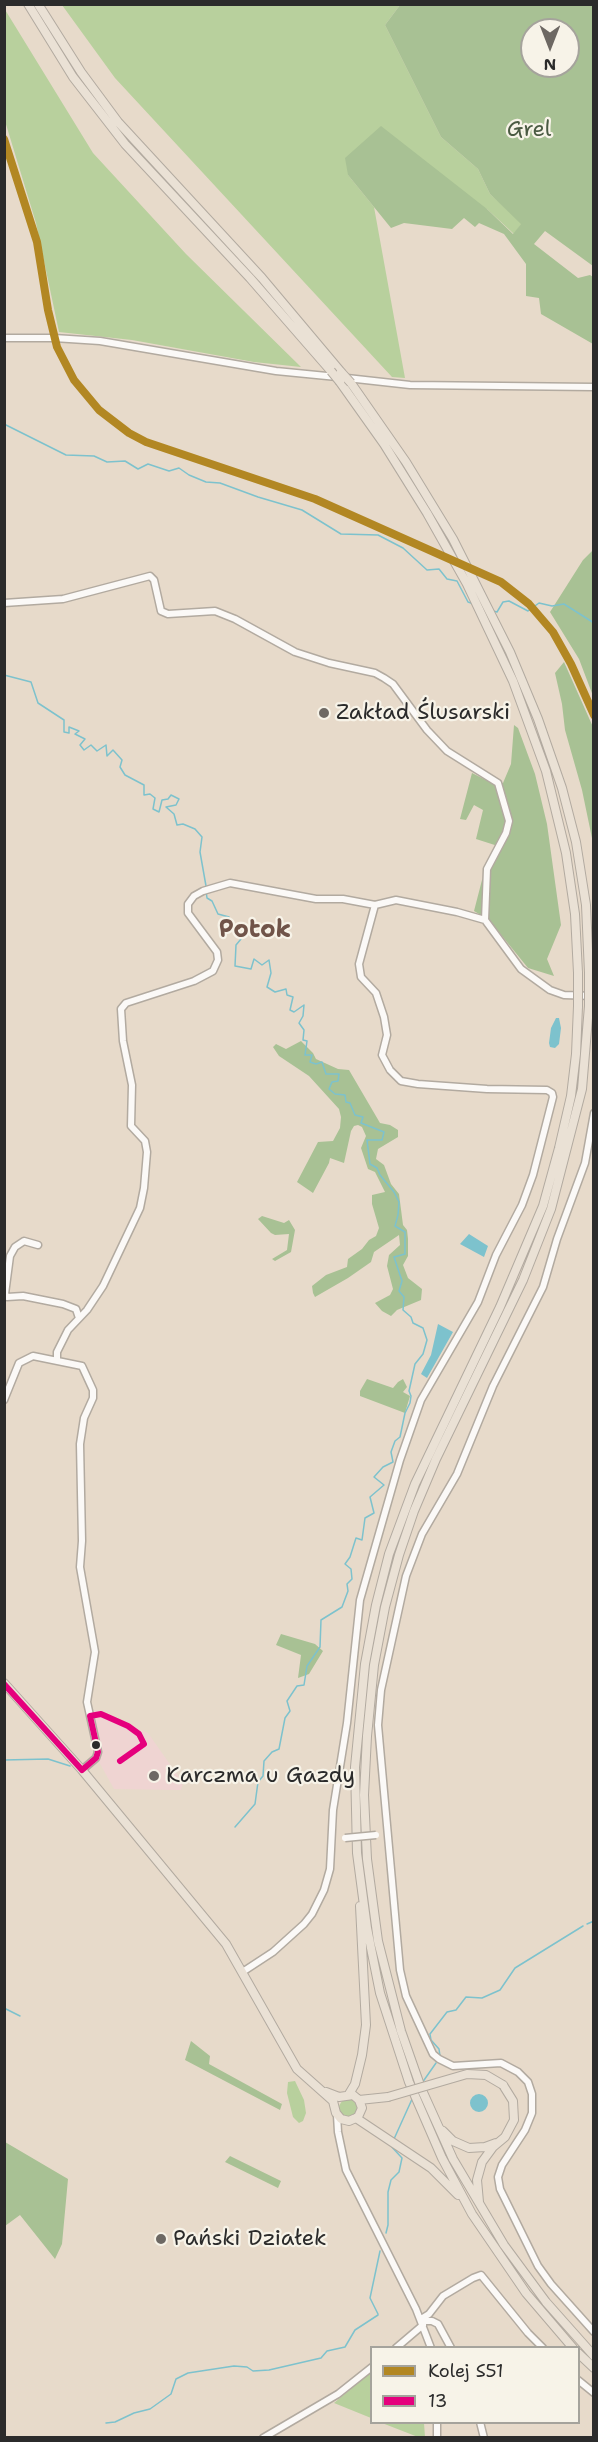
<!DOCTYPE html>
<meta charset="utf-8">
<style>
body{margin:0}
#map{position:relative;width:598px;height:2442px;overflow:hidden;background:#e7daca;font-family:"Shantell Sans",sans-serif}
canvas{display:block}
.frame{position:absolute;inset:0;border:6px solid #2b2b2b;pointer-events:none}
.legend{position:absolute;left:370px;top:2346px;width:210px;height:78px;box-sizing:border-box;background:#f7f3e8;border:2px solid #a5a39c;margin:0;padding:8px 10px;list-style:none;font-size:18px;color:#2b2b2b}
.legend li{display:flex;align-items:center;gap:12px;height:30px}
.legend b{width:30px;border:2px solid #a5a39c}
.north{position:absolute;left:520px;top:18px;width:60px;height:60px;box-sizing:border-box;background:#f7f3e8;border:2px solid #a5a39c;border-radius:50%;rotate:180deg;font-size:16px;font-weight:700;line-height:24px;text-align:center;color:#2b2b2b}
.north::after{content:'';display:block;margin:auto;width:21px;height:27px;background:#6d6863;clip-path:polygon(50% 0,100% 100%,50% 72%,0 100%)}
</style>
<div id="map">
<canvas width="598" height="2442"></canvas>
<div class="frame"></div>
<ul class="legend">
<li><b style="height:8px;background:#b28723"></b>Kolej S51</li>
<li><b style="height:8px;background:#e5007d"></b>13</li>
</ul>
<div class="north">N</div>
</div>
<script>
const ctx = document.querySelector('canvas').getContext('2d');
ctx.lineJoin = 'round';
function fill(path, color) { ctx.fillStyle = color; ctx.fill(path, 'evenodd'); }
const poly = rows => new Path2D(rows.map(r => 'M' + r).join(''));
function strokePath(path, color, width, dash) { ctx.strokeStyle = color; ctx.lineWidth = width; ctx.lineCap = dash ? 'butt' : 'round'; ctx.setLineDash(dash || []); ctx.stroke(path); }
function label(font, color, halo, rows, align = 'center') {
  ctx.font = font + ' "Shantell Sans",sans-serif'; ctx.lineWidth = 4.5; ctx.setLineDash([]); ctx.textBaseline = 'middle'; ctx.strokeStyle = halo; ctx.fillStyle = color; for (const [text, x, y, turn = 0] of rows) {
    ctx.save(); ctx.translate(x, y); ctx.rotate((+turn || 0) * Math.PI / 180); ctx.textAlign = isNaN(turn) ? turn : align; if (halo) ctx.strokeText(text, 0, 0); ctx.fillText(text, 0, 0); ctx.restore();
  }
}
fill(poly([
 [85,1709,98,1711,148,1733,183,1783,181,1790,114,1789,93,1751]
]), '#efd4d2');
fill(poly([
 [62,5,400,5,385,25,441,137,478,169,490,194,522,223,514,234,487,209,348,175,374,207,405,378,392,377,115,78],
 [4,8,93,153,186,254,301,367,254,362,132,340,59,332,36,223,5,121],
 [295,2081,304,2100,306,2113,303,2121,299,2123,293,2117,287,2093,288,2082],
 '339 2108a9 9 0 1 1 18 0a9 9 0 1 1-18 0Z',
 [371,2372,371,2418,334,2403],
 [382,2423,424,2423,425,2437,418,2437]
]), '#b8d09d');
fill(poly([
 [400,5,593,5,593,266,545,231,534,244,578,278,590,275,593,277,593,344,541,314,539,298,526,296,526,264,504,234,479,223,475,227,464,218,452,229,404,223,391,228,348,175,345,158,381,126,487,209,513,234,521,224,490,194,478,169,441,137,385,25],
 [532,30,568,30,568,66,532,66],
 [593,550,593,696,579,659,550,612,583,560],
 [564,662,593,727,593,843,582,790,565,730,562,704,555,673],
 [514,725,518,728,535,774,547,824,561,925,547,959,554,976,528,968,489,920,474,911,482,880,490,871,501,847,476,839,483,810,474,805,466,820,460,819,472,773,494,784,503,783,511,764],
 [301,1041,313,1053,316,1059,338,1069,349,1070,380,1123,390,1125,398,1130,398,1137,378,1149,376,1159,384,1165,391,1184,399,1194,403,1225,407,1230,408,1239,408,1256,403,1265,408,1278,422,1289,421,1300,397,1310,391,1316,382,1311,375,1303,390,1295,393,1289,387,1266,389,1255,400,1245,399,1235,374,1252,371,1262,348,1278,315,1297,313,1293,312,1286,326,1275,347,1267,348,1259,362,1249,369,1240,376,1236,379,1228,372,1204,372,1195,385,1192,375,1172,368,1169,361,1148,366,1136,362,1127,358,1125,354,1126,351,1131,344,1163,330,1158,329,1163,313,1193,297,1182,318,1142,333,1141,340,1128,341,1117,339,1109,309,1076,279,1056,273,1047,276,1044,286,1049],
 [262,1216,284,1223,289,1220,295,1230,291,1252,275,1261,272,1259,287,1250,289,1234,275,1235,271,1233,258,1219],
 [367,1379,393,1388,398,1382,403,1379,407,1387,403,1392,410,1396,405,1413,360,1396,360,1391],
 [281,1634,315,1644,323,1651,309,1674,298,1678,301,1655,276,1645],
 [191,2041,210,2056,209,2064,282,2104,280,2110,185,2060],
 [5,2142,68,2179,62,2244,55,2259,20,2215,5,2226],
 [230,2156,281,2181,278,2188,225,2162]
]), '#a8c194');
fill(poly([
 [556,1018,559,1018,561,1028,559,1044,555,1048,550,1047,549,1043,551,1028],
 [469,1234,488,1246,484,1257,460,1244],
 [438,1324,453,1332,427,1378,421,1374,431,1355],
 '470 2103a9 9 0 1 1 18 0a9 9 0 1 1-18 0Z'
]), '#7dc2cd');
strokePath(poly([
 [4,424,66,455,94,456,107,462,125,461,138,469,148,464,169,471,179,468,189,475,206,482,220,483,258,497,302,510,341,534,378,535,403,548,427,570,439,569,447,579,457,581,468,602,474,604],
 [493,611,497,612,503,602,509,601,528,611,539,603,552,606,564,604,594,623],
 [4,675,31,682,38,703,64,720,64,732,69,733,69,727,79,731,75,734,85,739,80,745,84,750,91,745,97,751,106,745,107,756,113,750,122,760,120,767,125,775,144,785,144,795,150,794,155,798,153,809,159,812,162,800,168,799,171,795,179,799,176,805,166,807,174,814,177,825,183,824,195,829,202,837,200,852,206,886],
 [206,891,207,898,212,901,218,914,229,917,227,924,233,922,241,939,236,945,235,966,251,969,254,959,262,965,269,960,271,973,267,987,275,992,286,989,287,995,293,997,290,1010,294,1012,304,1005,303,1016,299,1023,304,1030,303,1040,307,1041,305,1055,312,1055,310,1062,316,1064,322,1062,326,1074,339,1074,338,1081,332,1082,329,1089,335,1094,345,1095,346,1102,350,1103,355,1115,363,1117,361,1123,384,1132,382,1140,367,1140,370,1164,377,1168,380,1175,394,1192,399,1202,398,1215,395,1226,405,1232,405,1254,394,1257,402,1281,399,1291,404,1297,403,1310,411,1317,413,1323,423,1328,427,1340,423,1354,415,1364,409,1391,411,1396,410,1403,405,1413,400,1437,395,1441,391,1452,393,1462,383,1467,374,1477,384,1485,370,1497,374,1513,365,1518,362,1540,356,1538,350,1557,345,1564,351,1569,352,1579,347,1584,348,1591,342,1607,321,1620,320,1647,307,1666,304,1685,297,1686,287,1701,290,1711,285,1718,279,1749,272,1752,264,1761,263,1776,258,1782,255,1804,235,1827],
 [4,1760,48,1759,70,1766],
 [587,1924,594,1921],
 [4,2008,20,2016],
 [440,2056,439,2049,431,2040,430,2034,447,2012,456,2010,466,1997,482,1998,500,1990,515,1968,583,1926],
 [422,2083,436,2063],
 [394,2139,413,2097],
 [386,2233,388,2225,388,2192,391,2180,399,2172,402,2158,390,2145],
 [378,2314,370,2298,380,2251],
 [106,2423,115,2422,134,2413,150,2409,171,2394,176,2379,188,2373,234,2366,247,2367,253,2371,269,2370,321,2358,327,2351,345,2347,355,2330,378,2315]
]), '#7dc2cd', 1.5);
const minor = poly([
 [4,338,54,338,100,341,276,371,337,377],
 [347,378,410,385,594,387],
 [4,603,63,599,150,576,154,580,161,611,168,614,215,611,235,619,295,652,329,663,375,673,384,678,393,684,427,730,447,751,498,783,509,821,506,833,487,869,485,920],
 [594,1113,585,1163,557,1239,543,1287,493,1386,457,1474,422,1534,406,1576,381,1690,378,1725,400,1970,406,1996,433,2054,439,2059,453,2066,501,2063,518,2072,528,2082,532,2094,532,2113,525,2130,502,2165,498,2177,500,2189,538,2266,551,2284,594,2332],
 [38,1245,24,1241,15,1247,10,1256,5,1294,7,1297,23,1296,63,1304,76,1309,79,1318],
 [57,1360,57,1352,68,1330,87,1310,103,1286,140,1208,144,1188,147,1152,145,1141,131,1126,132,1085,123,1041,121,1009,126,1003,194,981,213,971,218,960,217,952,188,913,188,904,194,896,203,891,230,883,316,899,343,899,375,905,396,900,457,912,485,920,521,969,550,990,564,995,594,996],
 [4,1400,19,1363,33,1356,82,1366,93,1390,93,1398,84,1418,80,1444,82,1541,80,1567,95,1652,87,1702,98,1752,96,1758,82,1770],
 [244,1971,273,1952,304,1924,312,1914,324,1890,330,1869,333,1810,347,1723,360,1600,400,1460,421,1400,478,1302,496,1255,522,1205,533,1175,553,1097,552,1093,547,1090,487,1089,418,1084,401,1081,390,1070,382,1055,387,1035,384,1017,376,993,361,977,359,964,375,905],
 [337,2115,338,2132,346,2170,416,2309,431,2348],
 [421,2319,429,2314,443,2296,473,2278,481,2275,528,2333,543,2348],
 [422,2321,432,2321,438,2324,451,2348],
 [396,2348,423,2325],
 [578,2380,594,2393],
 [480,2422,484,2438],
 [263,2438,338,2394,372,2367],
 [437,2438,437,2422]
]);
const major = poly([
 [28,4,73,77,125,144,250,278,331,371],
 [38,4,81,72,118,122,262,278,341,372],
 [340,382,384,444,427,513,467,584,513,681,546,771,566,853,575,914,578,973],
 [351,383,406,462,453,539,510,652,538,719,562,788,576,842,586,905,589,973],
 [589,1006,582,1089,551,1209,523,1280,436,1459,414,1511,399,1555,385,1607,374,1665,367,1736,364,1795,367,1859,378,1941,401,2031,421,2088,453,2159,504,2245,546,2302,594,2356],
 [4,1683,82,1770,226,1944,297,2069,333,2101,336,2113,341,2119,349,2121,358,2117,362,2108,359,2100],
 [326,2092,339,2097,353,2095,359,2100,388,2097],
 [349,2094,355,2084,362,2055,366,2025,360,1906],
 [356,2118,431,2168,458,2195],
 [443,2131,453,2141,469,2148,485,2147,496,2143],
 [479,2202,477,2180,482,2162,493,2147,505,2137,514,2120,513,2101,503,2085],
 [573,2348,526,2293,472,2214,442,2158,409,2082,380,1993,367,1928,357,1853,355,1767,365,1664,376,1605,389,1554,415,1484,500,1307,543,1206,559,1148,571,1096,576,1054,578,1006],
 [578,2353,594,2368]
]);
strokePath(minor, '#b2aaa0', 9);
strokePath(major, '#b2aaa0', 10);
strokePath(minor, '#fbf9f7', 6);
strokePath(major, '#eae1d5', 8);
const minorBridge = poly([
 [345,1838,376,1835]
]);
const majorBridge = poly([
 [331,371,340,382],
 [341,372,351,383],
 [578,1006,578,973],
 [589,1006,589,973],
 [388,2097,467,2074,486,2075,503,2085]
]);
strokePath(minorBridge, '#b2aaa0', 9, []);
strokePath(majorBridge, '#b2aaa0', 10, []);
strokePath(minorBridge, '#fbf9f7', 6);
strokePath(majorBridge, '#eae1d5', 8);
strokePath(poly([
 [4,1684,82,1770],
 [90,1716,101,1714,128,1726,139,1734,144,1744,120,1761],
 [82,1770,96,1758,98,1752,90,1716]
]), '#e5007d', 6);
strokePath(poly([
 [4,139,37,242,48,310,57,347,74,380,99,410,129,433,146,442,315,499,501,582,529,604,553,632,571,664,594,715]
]), '#b28723', 8);
for (const [x, y, r, color] of [
 [324,713,6,"#6d6863"],
 [96,1745,5,"#2b2b2b"],
 [154,1776,6,"#6d6863"],
 [161,2239,6,"#6d6863"]
]) { const dot = new Path2D(); dot.arc(x, y, r, 0, 2 * Math.PI); ctx.fillStyle = color; ctx.fill(dot); strokePath(dot, '#f7f3e8', 2); }
label('22px', '#4a5a42', '#f7f3e8', [
 ["Grel",529,130]
]);
label('22px', '#2b2b2b', '#f7f3e8', [
 ["Zakład Ślusarski",336,713],
 ["Karczma u Gazdy",166,1776],
 ["Pański Działek",173,2239]
], 'left');
label('bold 24px', '#705449', '#f7f3e8', [
 ["Potok",255,931]
]);
</script>
